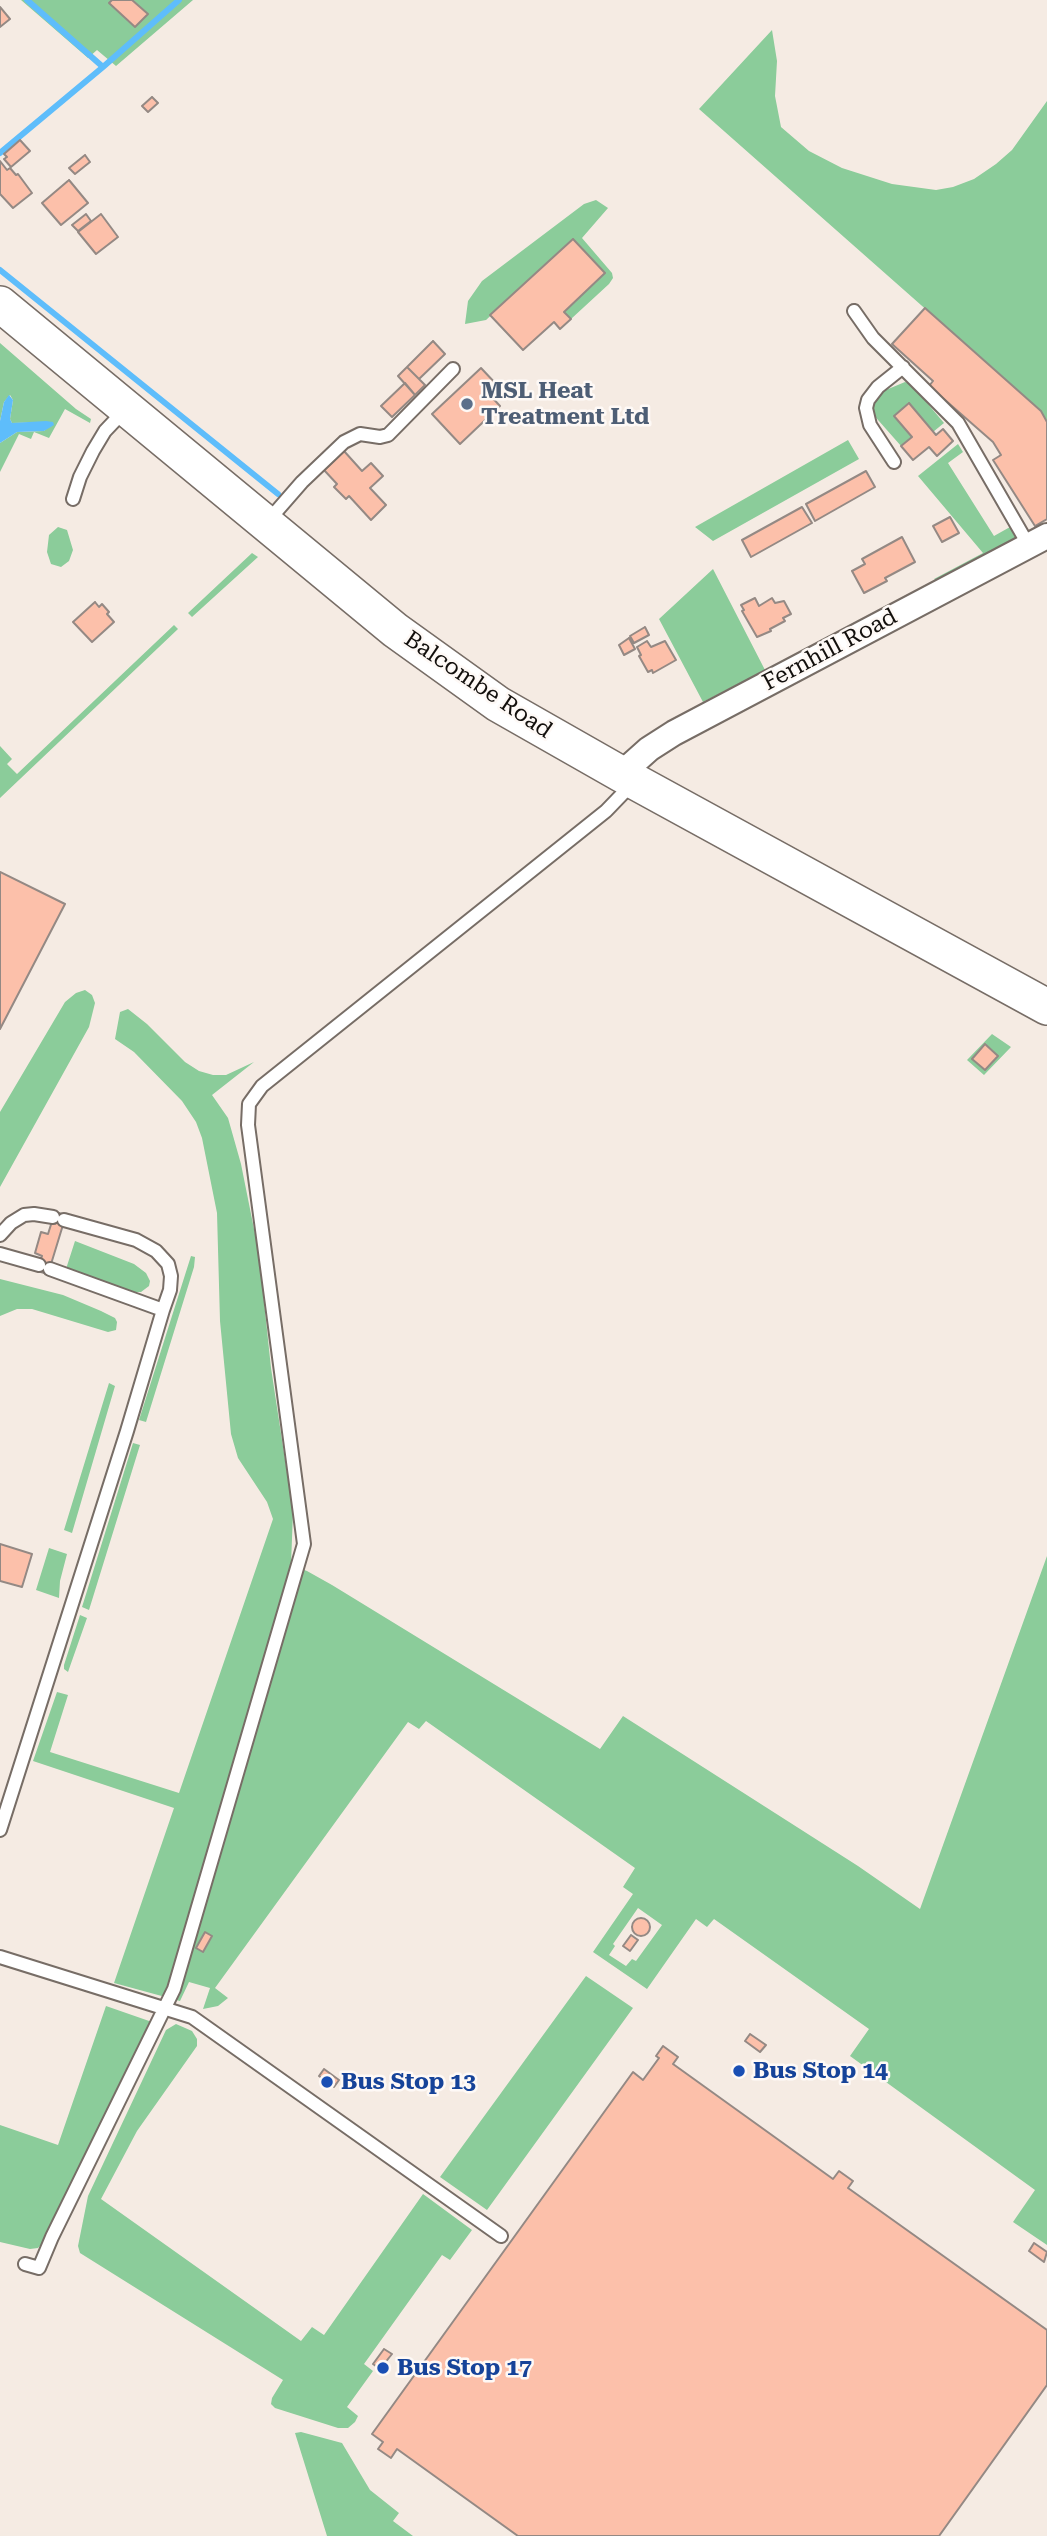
<!DOCTYPE html>
<style>
body{margin:0}
canvas{display:block;background:#f5ebe3}
</style>
<canvas width="1047" height="2536"></canvas>
<script>
const ctx = document.querySelector('canvas').getContext('2d');
ctx.lineJoin = 'round';
function fill(path, color) { ctx.fillStyle = color; ctx.fill(path, 'evenodd'); }
const poly = rows => new Path2D(rows.map(r => 'M' + r).join(''));
function strokePath(path, color, width, dash) { ctx.strokeStyle = color; ctx.lineWidth = width; ctx.lineCap = dash ? 'butt' : 'round'; ctx.setLineDash(dash || []); ctx.stroke(path); }
function label(font, color, halo, rows, align = 'center') {
  ctx.font = font + ' "Roboto Serif",serif'; ctx.lineWidth = 5; ctx.setLineDash([]); ctx.textBaseline = 'middle'; ctx.strokeStyle = halo; ctx.fillStyle = color; for (const [text, x, y, turn = 0] of rows) {
    ctx.save(); ctx.translate(x, y); ctx.rotate((+turn || 0) * Math.PI / 180); ctx.textAlign = isNaN(turn) ? turn : align; if (halo) ctx.strokeText(text, 0, 0); ctx.fillText(text, 0, 0); ctx.restore();
  }
}
fill(poly([
 [21,0,193,0,116,66,97,50,88,58],
 [772,30,777,61,775,96,781,127,809,151,842,168,892,184,936,190,953,187,974,179,996,164,1012,150,1047,101,1047,422,1041,411,699,109],
 [596,200,608,208,582,238,612,273,613,278,609,284,571,319,564,312,605,273,573,239,486,320,465,324,468,301,482,281,584,204],
 [0,343,76,409,91,419,90,423,65,409,49,438,34,432,31,439,19,434,0,472,0,443,17,432,44,431,53,422,12,423,10,419,13,400,10,395,4,402,0,421],
 [905,382,911,384,944,423,933,432,908,403,895,416,912,437,901,446,871,412,873,404,881,392],
 [848,440,859,459,713,541,695,527],
 [958,444,963,452,948,463,994,536,1010,527,1016,539,937,581,934,579,983,553,918,476],
 [58,527,67,530,73,550,69,561,61,567,51,564,47,552,49,535],
 [252,553,258,557,192,617,188,613],
 [713,569,765,670,703,702,659,619],
 [174,625,178,629,0,798,0,746,12,759,7,764,17,774],
 [85,990,92,995,95,1003,89,1027,0,1187,0,1112,65,1002,76,993],
 [128,1009,147,1024,185,1062,199,1071,213,1075,226,1075,254,1062,212,1095,228,1118,241,1164,259,1254,271,1368,293,1512,291,1565,307,1571,332,1585,600,1749,623,1716,858,1866,920,1909,1047,1556,1047,2245,1013,2222,1035,2190,850,2056,869,2029,714,1919,707,1927,696,1919,647,1989,593,1952,633,1894,623,1887,635,1868,426,1721,419,1729,408,1722,215,1988,228,1998,218,2006,203,2009,210,1988,189,1982,180,2001,114,1983,174,1808,33,1761,57,1692,68,1695,50,1752,179,1793,273,1519,267,1502,238,1458,231,1434,220,1321,217,1213,202,1138,196,1122,182,1101,134,1052,115,1039,120,1012],
 [638,1908,662,1925,636,1961,632,1959,626,1966,609,1955,615,1946,613,1944],
 [992,1034,1011,1047,984,1075,967,1060],
 [75,1241,134,1264,146,1273,150,1281,149,1286,141,1292,135,1292,66,1269],
 [191,1256,195,1257,194,1267,146,1422,139,1420],
 [0,1279,63,1295,101,1311,115,1318,117,1322,116,1330,108,1332,32,1309,17,1309,0,1316],
 [109,1383,115,1386,72,1533,64,1530],
 [133,1443,140,1445,89,1610,82,1607],
 [49,1548,67,1554,60,1581,59,1598,36,1590],
 [80,1615,87,1618,68,1672,64,1669,64,1665],
 [586,1976,633,2008,487,2210,440,2177],
 [106,2006,152,2022,74,2178,47,2238,38,2248,30,2249,0,2242,0,2125,58,2145],
 [176,2024,192,2031,197,2039,197,2046,137,2131,101,2199,301,2341,312,2327,324,2335,423,2194,472,2230,450,2260,442,2255,364,2364,373,2371,347,2407,358,2416,355,2422,348,2428,338,2428,275,2408,271,2404,272,2398,283,2380,80,2253,78,2246,88,2196,166,2030],
 [301,2432,342,2443,370,2490,399,2513,393,2521,413,2536,327,2536,295,2433]
]), '#8bcc9a');
fill(poly([
 [9,395,13,400,10,419,12,423,46,421,53,422,54,425,44,431,17,432,0,443,0,421,4,402]
]), '#5ebdfb');
strokePath(poly([
 [27,0,103,67,179,0],
 [0,153,103,67],
 [0,270,278,494]
]), '#5ebdfb', 6);
const building = poly([
 [112,0,132,0,148,14,135,27,109,3,112,0],
 [0,7,10,19,0,27,0,7],
 [152,97,158,103,148,112,142,106,152,97],
 [20,140,30,151,11,167,4,159,7,157,4,154,20,140],
 [85,155,90,162,75,174,69,168,85,155],
 [0,161,7,170,10,168,16,175,18,174,32,193,13,208,0,194,0,161],
 [69,180,88,203,61,225,42,203,69,180],
 [86,214,91,221,78,231,72,225,86,214],
 [101,214,118,237,96,254,78,232,101,214],
 [573,239,605,273,564,312,571,319,560,329,554,322,523,350,490,315,573,239],
 [925,308,1041,411,1047,422,1047,519,1035,526,993,460,1001,455,993,442,929,386,933,381,892,344,925,308],
 [433,341,445,354,419,379,407,367,433,341],
 [407,367,425,385,415,395,398,376,407,367],
 [481,368,497,385,488,393,500,406,460,444,432,414,481,368],
 [405,383,415,395,392,417,381,406,405,383],
 [909,403,936,435,943,429,953,441,937,456,929,447,913,460,901,446,912,437,894,416,909,403],
 [344,451,362,471,371,463,383,476,370,488,386,505,371,520,349,496,346,499,334,487,337,484,324,470,344,451],
 [866,471,875,487,815,521,806,504,866,471],
 [802,507,812,523,751,557,742,540,802,507],
 [950,517,959,533,942,542,933,526,950,517],
 [902,537,915,562,885,578,887,581,864,593,852,571,865,564,862,559,902,537],
 [755,598,759,606,772,598,775,603,784,601,791,614,783,618,785,621,770,629,771,631,757,637,742,611,744,610,741,605,755,598],
 [95,602,99,607,102,604,109,612,107,614,114,622,92,642,73,622,95,602],
 [645,627,649,635,634,643,630,636,645,627],
 [629,638,635,649,624,655,619,645,629,638],
 [647,641,651,647,665,641,676,660,653,673,652,670,648,672,639,656,641,655,637,647,647,641],
 [0,872,65,904,0,1029,0,872],
 [985,1044,998,1056,985,1070,972,1059,985,1044],
 [55,1212,66,1215,48,1274,37,1271,42,1256,35,1253,41,1232,48,1234,55,1212],
 [0,1544,32,1554,22,1587,0,1581,0,1544],
 '632 1927a9 9 0 1 1 18 0a9 9 0 1 1-18 0Z',
 [205,1932,212,1936,203,1952,196,1948,205,1932],
 [631,1935,638,1940,630,1951,623,1946,631,1935],
 [750,2034,766,2045,760,2052,745,2041,750,2034],
 [663,2046,678,2057,673,2064,833,2179,839,2171,853,2181,848,2188,1047,2330,1047,2385,939,2536,518,2536,397,2449,391,2458,378,2449,383,2442,372,2434,633,2072,643,2080,659,2058,656,2056,663,2046],
 [324,2069,339,2080,334,2087,319,2076,324,2069],
 [1034,2243,1047,2252,1044,2262,1029,2251,1034,2243],
 [384,2349,392,2354,380,2369,373,2364,384,2349]
]);
fill(building, '#fcc0aa');
strokePath(building, '#948984', 2);
const lane = poly([
 [854,311,873,338,958,423,1029,546],
 [894,462,870,425,866,408,868,400,878,387,903,367],
 [73,499,80,477,93,451,105,431,124,411],
 [268,521,302,482,344,442,360,434,380,437,388,435,453,369],
 [64,1220,136,1240,156,1251,168,1264,171,1276,170,1290,163,1310],
 [0,1235,11,1223,24,1215,34,1214,53,1217],
 [0,1254,39,1265],
 [0,1830,127,1431,163,1310,50,1269],
 [0,1957,192,2017,501,2236],
 [25,2264,39,2268,52,2237,174,1989,304,1544,248,1125,249,1104,262,1086,606,811,632,784]
]);
const street = poly([
 [621,774,649,749,674,733,1047,536]
]);
const secondary = poly([
 [0,304,395,630,498,704,621,774,1047,1007]
]);
strokePath(lane, '#776d66', 16);
strokePath(street, '#776d66', 28);
strokePath(secondary, '#776d66', 38);
strokePath(lane, '#fff', 12);
strokePath(street, '#fff', 24);
strokePath(secondary, '#fff', 35);
for (const [x, y, r, color] of [
 [467,404,7,"#5c6f8a"],
 [739,2071,7,"#1a4fb4"],
 [327,2082,7,"#1a4fb4"],
 [383,2368,7,"#1a4fb4"]
]) { const dot = new Path2D(); dot.arc(x, y, r, 0, 2 * Math.PI); ctx.fillStyle = color; ctx.fill(dot); strokePath(dot, '#fef9f6', 2.5); }
label('bold 23px', '#4e5e75', '#fef9f6', [
 ["MSL Heat",481,391],
 ["Treatment Ltd",481,417]
], 'left');
label('23px', '#120f0c', '#fef9f6', [
 ["Fernhill Road",830,650,-28],
 ["Balcombe Road",478,685,34]
]);
label('bold 23px', '#164399', '#fef9f6', [
 ["Bus Stop 14",753,2071],
 ["Bus Stop 13",341,2082],
 ["Bus Stop 17",397,2368]
], 'left');
</script>
